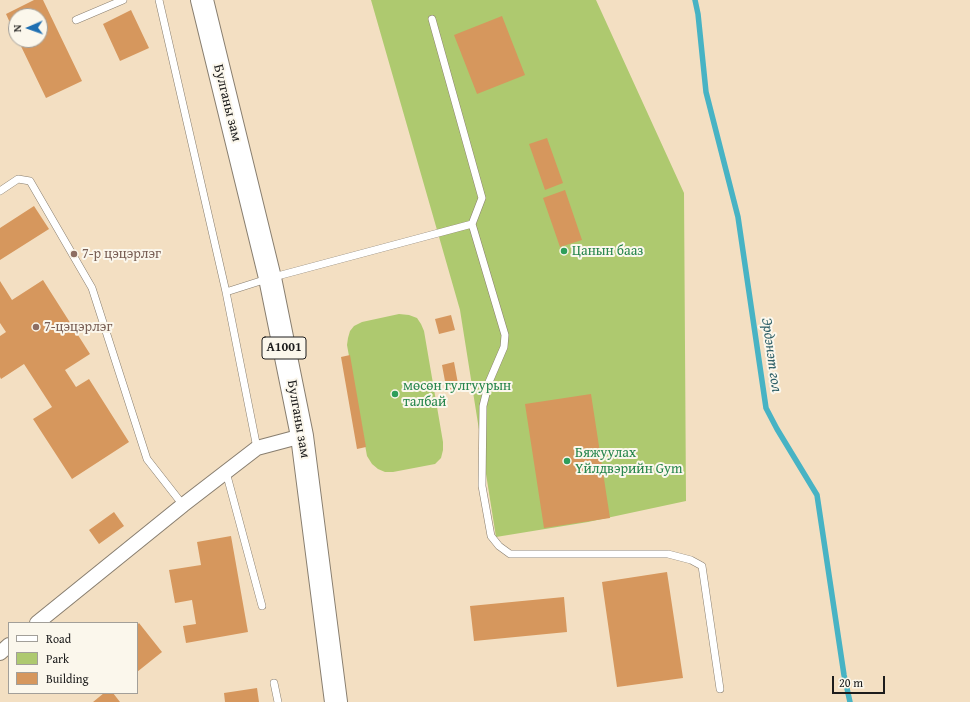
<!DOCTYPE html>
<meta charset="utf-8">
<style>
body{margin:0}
#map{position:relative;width:970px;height:702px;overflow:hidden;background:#f3dfc2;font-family:"Gentium Book Plus",serif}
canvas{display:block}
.legend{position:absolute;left:8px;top:622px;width:130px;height:72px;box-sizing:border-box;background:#fbf7ec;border:1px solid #a29f99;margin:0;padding:5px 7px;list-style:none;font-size:12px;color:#1c1c1c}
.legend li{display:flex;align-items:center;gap:8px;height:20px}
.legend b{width:20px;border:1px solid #a29f99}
.north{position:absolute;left:8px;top:8px;width:40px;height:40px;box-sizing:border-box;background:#fbf7ec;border:1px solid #a29f99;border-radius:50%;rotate:268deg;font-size:11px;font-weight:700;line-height:16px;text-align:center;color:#1c1c1c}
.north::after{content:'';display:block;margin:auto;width:14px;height:18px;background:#1f6fb2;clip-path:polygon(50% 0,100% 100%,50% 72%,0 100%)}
.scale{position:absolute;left:832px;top:676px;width:53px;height:18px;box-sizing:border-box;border:2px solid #1c1c1c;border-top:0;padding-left:5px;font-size:12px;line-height:14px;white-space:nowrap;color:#1c1c1c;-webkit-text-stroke:3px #fbf7ec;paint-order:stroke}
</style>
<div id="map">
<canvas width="970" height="702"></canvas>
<ul class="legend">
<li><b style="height:5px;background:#fff"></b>Road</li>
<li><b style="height:11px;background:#aec96f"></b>Park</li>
<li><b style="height:11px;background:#d6975d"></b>Building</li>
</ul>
<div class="north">N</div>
<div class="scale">20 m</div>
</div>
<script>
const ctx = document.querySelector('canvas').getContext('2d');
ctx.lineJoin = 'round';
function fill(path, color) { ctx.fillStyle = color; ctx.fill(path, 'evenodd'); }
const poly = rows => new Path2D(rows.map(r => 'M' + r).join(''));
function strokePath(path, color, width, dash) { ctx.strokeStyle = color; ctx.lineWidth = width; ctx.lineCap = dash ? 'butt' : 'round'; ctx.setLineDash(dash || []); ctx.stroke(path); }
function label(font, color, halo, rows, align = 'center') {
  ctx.font = font + ' "Gentium Book Plus",serif'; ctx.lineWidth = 4; ctx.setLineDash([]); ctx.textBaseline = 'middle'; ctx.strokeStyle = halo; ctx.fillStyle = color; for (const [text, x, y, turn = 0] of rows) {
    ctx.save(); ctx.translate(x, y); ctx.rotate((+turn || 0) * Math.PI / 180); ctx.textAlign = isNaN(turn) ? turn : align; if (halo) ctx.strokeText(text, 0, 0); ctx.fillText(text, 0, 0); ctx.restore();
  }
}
fill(poly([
 [371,0,596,0,684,193,686,501,588,522,496,537,460,310],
 [399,314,409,315,417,318,421,324,424,331,443,442,443,450,441,458,435,464,393,472,385,472,378,469,372,464,367,456,347,345,348,338,350,331,354,326,362,322]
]), '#aec96f');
strokePath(poly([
 [695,0,698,14,706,92,738,217,766,408,777,429,817,495,844,675,850,702]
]), '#47b3c4', 5.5);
fill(poly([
 [34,0,43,0,82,81,46,98,18,40,40,40,40,16,16,16,16,36,6,14],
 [131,10,149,48,120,61,103,24],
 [502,16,525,75,477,94,454,35],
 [547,138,563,183,545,190,529,144],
 [565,190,582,240,560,247,543,198],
 [34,206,49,229,0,260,0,228],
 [43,280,90,354,65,370,76,387,89,379,129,442,72,479,33,419,52,407,24,364,1,379,0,377,0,336,6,332,0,323,0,281,12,300],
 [451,315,455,330,439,334,435,319],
 [350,355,366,447,357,449,341,357],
 [454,362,459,389,447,392,442,365],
 [591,394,610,518,544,528,525,404],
 [114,512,124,526,99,544,89,530],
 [231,536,248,632,186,643,183,626,196,624,192,600,175,603,169,570,201,565,197,542],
 [667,572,683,678,617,687,602,582],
 [564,597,567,632,474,641,470,606],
 [139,623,162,652,137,672,137,625],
 [257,688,259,702,225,702,224,693],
 [104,693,113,693,120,702,93,702]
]), '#d6975d');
const lane = poly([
 [159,0,226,292,257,448],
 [432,19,482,198,472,224],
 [76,20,123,0],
 [0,191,18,179,30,181,92,288,147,459,183,505],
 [226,292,270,278,472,224,505,335,504,347,489,382,483,406,482,486,491,536,499,546,510,554,668,554,691,560,702,566,720,689],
 [226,472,262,606],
 [274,683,278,702]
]);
const street = poly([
 [37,623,183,505,257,448,302,436],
 [0,653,9,645]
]);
const highway = poly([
 [202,0,270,278,302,436,336,702]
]);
strokePath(lane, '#887e6f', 8);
strokePath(street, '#887e6f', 16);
strokePath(highway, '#887e6f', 24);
strokePath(lane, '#fff', 7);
strokePath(street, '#fff', 14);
strokePath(highway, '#fff', 22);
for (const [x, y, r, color] of [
 [564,251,4,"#2e9e5b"],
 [74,254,4,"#8d6e63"],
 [36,327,4,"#8d6e63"],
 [395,394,4,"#2e9e5b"],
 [567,461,4,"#2e9e5b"]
]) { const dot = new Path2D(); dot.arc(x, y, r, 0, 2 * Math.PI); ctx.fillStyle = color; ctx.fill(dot); strokePath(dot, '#fbf7ec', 1.5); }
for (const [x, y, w] of [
 [284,348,44]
]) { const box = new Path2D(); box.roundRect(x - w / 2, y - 11, w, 22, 3); ctx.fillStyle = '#fbf7ec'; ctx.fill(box); strokePath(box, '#1c1c1c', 1); }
label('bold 13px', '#1c1c1c', null, [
 ["A1001",284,348]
]);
label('14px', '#1c1c1c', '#fbf7ec', [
 ["Булганы зам",227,103,76],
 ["Булганы зам",298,419,80]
]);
label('14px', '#27864d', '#fbf7ec', [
 ["Цанын бааз",572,251],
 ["мөсөн гулгуурын",403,386],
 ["талбай",403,402],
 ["Бяжуулах",575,453],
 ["Үйлдвэрийн Gym",575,469]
], 'left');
label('14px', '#785e54', '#fbf7ec', [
 ["7-р цэцэрлэг",82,254],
 ["7-цэцэрлэг",44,327]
], 'left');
label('italic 15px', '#2f6068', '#fbf7ec', [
 ["Эрдэнэт гол",771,355,82]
]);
</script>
